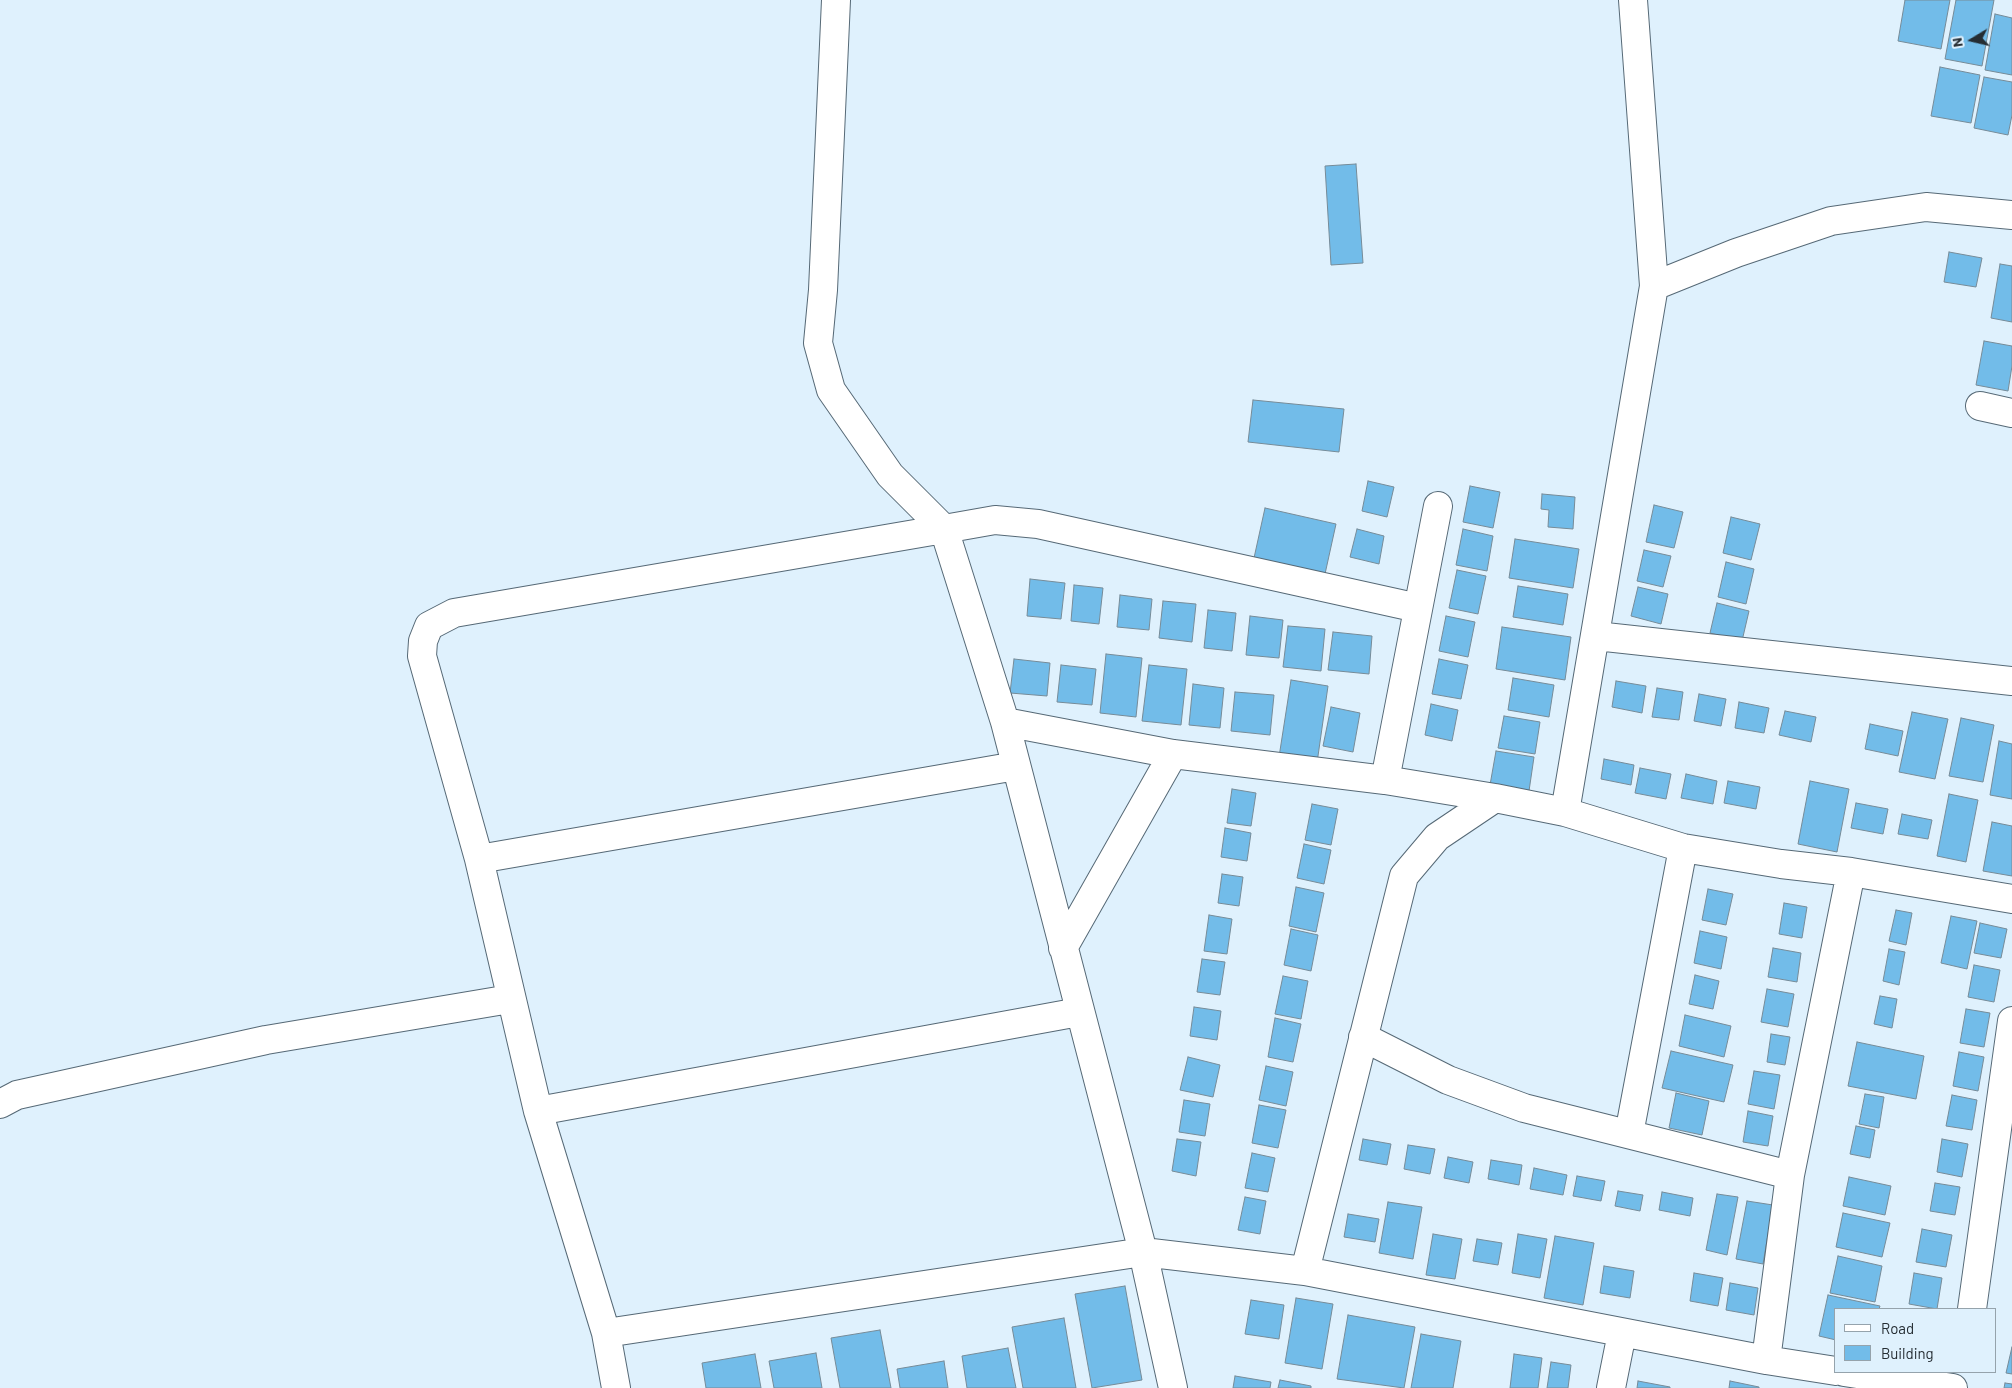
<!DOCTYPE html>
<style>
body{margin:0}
#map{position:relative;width:2012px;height:1388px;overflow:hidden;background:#dff1fd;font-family:Barlow,sans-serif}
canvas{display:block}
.legend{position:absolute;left:1834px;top:1308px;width:162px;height:65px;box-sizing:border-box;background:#dff1fd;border:1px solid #95a3ac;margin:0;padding:6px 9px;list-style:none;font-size:15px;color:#252d33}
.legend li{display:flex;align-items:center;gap:10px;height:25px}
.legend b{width:25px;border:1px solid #95a3ac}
.north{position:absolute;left:1947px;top:15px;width:50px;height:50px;-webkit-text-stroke:4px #dff1fd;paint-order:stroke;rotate:261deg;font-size:14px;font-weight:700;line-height:20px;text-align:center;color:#252d33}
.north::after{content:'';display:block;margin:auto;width:18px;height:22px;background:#252d33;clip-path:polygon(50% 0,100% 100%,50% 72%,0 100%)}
</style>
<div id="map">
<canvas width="2012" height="1388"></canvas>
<ul class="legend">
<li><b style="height:6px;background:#fff"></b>Road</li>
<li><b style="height:14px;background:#72bce9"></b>Building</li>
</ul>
<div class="north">N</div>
</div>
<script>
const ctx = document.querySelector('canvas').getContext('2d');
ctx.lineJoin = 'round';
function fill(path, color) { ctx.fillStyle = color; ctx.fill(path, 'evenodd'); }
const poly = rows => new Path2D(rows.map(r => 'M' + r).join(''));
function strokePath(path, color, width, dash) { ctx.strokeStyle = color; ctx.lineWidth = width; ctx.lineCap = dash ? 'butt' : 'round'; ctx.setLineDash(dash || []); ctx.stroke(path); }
const building = poly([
 [1905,0,1950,0,1941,49,1898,41,1905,0],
 [1956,0,1994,0,1982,66,1945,59,1956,0],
 [1995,14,2012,18,2012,75,1985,70,1995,14],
 [1940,67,1980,75,1971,123,1931,116,1940,67],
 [1984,77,2012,82,2012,115,2008,135,1974,128,1984,77],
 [1356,164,1363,263,1331,265,1325,166,1356,164],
 [1949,252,1982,258,1976,287,1944,282,1949,252],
 [2000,264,2012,266,2012,322,1991,318,2000,264],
 [1984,341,2012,346,2012,366,2008,391,1976,385,1984,341],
 [1253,400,1344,409,1339,452,1248,442,1253,400],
 [1368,481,1394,487,1387,517,1362,511,1368,481],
 [1470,486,1500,492,1493,528,1463,522,1470,486],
 [1542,494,1575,497,1573,529,1548,527,1549,510,1541,509,1542,494],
 [1654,505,1683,512,1674,548,1646,542,1654,505],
 [1265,508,1336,524,1325,574,1254,558,1265,508],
 [1731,517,1760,524,1751,560,1723,553,1731,517],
 [1357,529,1384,536,1379,564,1350,557,1357,529],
 [1463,529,1493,536,1487,571,1456,565,1463,529],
 [1515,539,1579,549,1573,588,1509,578,1515,539],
 [1644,550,1671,556,1663,587,1637,581,1644,550],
 [1726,562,1754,569,1746,604,1718,597,1726,562],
 [1457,570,1486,576,1478,614,1449,608,1457,570],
 [1030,579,1065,583,1061,619,1027,616,1030,579],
 [1074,585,1103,588,1099,624,1071,621,1074,585],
 [1518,586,1568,594,1563,625,1513,617,1518,586],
 [1638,587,1668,594,1661,624,1631,616,1638,587],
 [1120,595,1152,599,1149,630,1117,627,1120,595],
 [1163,601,1196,604,1192,642,1159,638,1163,601],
 [1717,603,1749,611,1742,641,1710,633,1717,603],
 [1208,610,1236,613,1232,651,1204,648,1208,610],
 [1250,616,1283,620,1279,658,1246,655,1250,616],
 [1446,616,1475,622,1468,657,1439,651,1446,616],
 [1288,626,1325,629,1321,671,1283,667,1288,626],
 [1502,627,1571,637,1565,680,1496,669,1502,627],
 [1333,632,1372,636,1369,674,1328,670,1333,632],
 [1106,654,1142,658,1136,717,1100,713,1106,654],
 [1014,659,1050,663,1047,696,1010,693,1014,659],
 [1439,659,1468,665,1461,699,1432,694,1439,659],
 [1061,665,1096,669,1092,705,1057,702,1061,665],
 [1149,665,1187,669,1181,725,1142,721,1149,665],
 [1513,678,1554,685,1549,717,1508,710,1513,678],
 [1291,680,1328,686,1317,763,1279,757,1291,680],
 [1616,681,1646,686,1642,713,1612,707,1616,681],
 [1193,684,1224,688,1220,728,1189,725,1193,684],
 [1657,688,1683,692,1679,720,1652,717,1657,688],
 [1235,692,1274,695,1270,735,1231,731,1235,692],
 [1699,694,1726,699,1721,726,1694,721,1699,694],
 [1739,702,1769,708,1764,733,1735,728,1739,702],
 [1431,704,1458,710,1452,741,1425,735,1431,704],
 [1331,707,1360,713,1353,752,1323,746,1331,707],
 [1785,711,1816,717,1811,742,1779,735,1785,711],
 [1912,712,1948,719,1935,779,1899,772,1912,712],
 [1504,716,1540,722,1535,754,1498,748,1504,716],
 [1961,718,1994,725,1983,782,1949,776,1961,718],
 [1870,724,1903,731,1898,756,1865,749,1870,724],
 [1999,741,2012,744,2012,799,1990,795,1999,741],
 [1496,751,1534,757,1529,791,1490,785,1496,751],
 [1604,759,1634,765,1631,785,1601,779,1604,759],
 [1640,768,1671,774,1666,799,1635,793,1640,768],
 [1686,774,1717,781,1713,804,1681,798,1686,774],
 [1728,781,1760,787,1756,809,1724,803,1728,781],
 [1810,781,1849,789,1837,852,1798,844,1810,781],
 [1232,789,1256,793,1251,826,1227,823,1232,789],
 [1949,794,1978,800,1966,862,1937,856,1949,794],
 [1856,803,1888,809,1883,834,1851,828,1856,803],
 [1312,804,1338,809,1331,845,1305,840,1312,804],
 [1902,814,1932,820,1928,839,1898,834,1902,814],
 [1992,822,2012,826,2012,876,1983,871,1992,822],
 [1225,828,1251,833,1247,861,1221,857,1225,828],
 [1304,844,1331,850,1324,884,1297,878,1304,844],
 [1222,874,1243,877,1239,906,1218,903,1222,874],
 [1296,887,1324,893,1316,932,1289,926,1296,887],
 [1708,889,1733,894,1726,925,1702,920,1708,889],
 [1784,903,1807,907,1802,938,1779,934,1784,903],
 [1896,910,1912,913,1906,945,1889,941,1896,910],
 [1209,915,1232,919,1227,954,1204,951,1209,915],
 [1951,916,1977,921,1967,969,1941,963,1951,916],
 [1980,923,2007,929,2001,958,1974,953,1980,923],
 [1291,929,1318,935,1311,971,1284,965,1291,929],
 [1700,931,1727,937,1721,969,1694,963,1700,931],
 [1773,948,1801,953,1797,982,1768,977,1773,948],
 [1889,949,1905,952,1899,985,1883,981,1889,949],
 [1202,959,1225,962,1220,995,1197,992,1202,959],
 [1974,965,2000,970,1994,1002,1968,997,1974,965],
 [1695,975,1719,981,1713,1009,1689,1004,1695,975],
 [1283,976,1308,981,1301,1019,1275,1014,1283,976],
 [1767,989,1794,994,1788,1027,1761,1022,1767,989],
 [1880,996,1897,999,1892,1028,1874,1024,1880,996],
 [1194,1007,1221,1011,1217,1040,1190,1036,1194,1007],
 [1966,1009,1990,1013,1984,1047,1960,1043,1966,1009],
 [1685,1015,1731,1026,1724,1057,1679,1046,1685,1015],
 [1275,1018,1301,1024,1293,1062,1268,1057,1275,1018],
 [1771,1034,1790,1037,1785,1065,1767,1062,1771,1034],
 [1857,1042,1924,1056,1916,1099,1848,1086,1857,1042],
 [1671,1051,1733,1065,1724,1102,1662,1088,1671,1051],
 [1959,1052,1984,1057,1978,1091,1953,1086,1959,1052],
 [1188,1057,1220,1065,1213,1097,1180,1090,1188,1057],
 [1266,1066,1293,1072,1286,1106,1259,1100,1266,1066],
 [1754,1071,1780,1075,1774,1109,1748,1104,1754,1071],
 [1676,1093,1709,1101,1702,1135,1669,1128,1676,1093],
 [1865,1094,1884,1097,1879,1128,1859,1124,1865,1094],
 [1952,1095,1977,1100,1972,1130,1946,1126,1952,1095],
 [1184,1100,1210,1104,1205,1136,1179,1132,1184,1100],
 [1259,1105,1286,1110,1278,1148,1252,1143,1259,1105],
 [1748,1111,1773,1116,1768,1146,1743,1142,1748,1111],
 [1856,1126,1875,1130,1870,1158,1850,1154,1856,1126],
 [1177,1139,1201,1142,1196,1176,1172,1171,1177,1139],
 [1363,1139,1391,1144,1387,1165,1359,1160,1363,1139],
 [1942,1139,1968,1144,1962,1177,1937,1172,1942,1139],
 [1408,1145,1435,1149,1430,1174,1404,1169,1408,1145],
 [1252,1153,1275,1158,1268,1192,1245,1188,1252,1153],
 [1448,1157,1473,1162,1469,1183,1444,1178,1448,1157],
 [1491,1160,1522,1165,1519,1185,1488,1179,1491,1160],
 [1534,1168,1567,1175,1563,1195,1530,1189,1534,1168],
 [1577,1176,1605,1181,1601,1201,1573,1196,1577,1176],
 [1849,1177,1891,1186,1885,1215,1843,1206,1849,1177],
 [1935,1183,1960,1187,1955,1215,1930,1211,1935,1183],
 [1618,1191,1643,1195,1640,1211,1615,1206,1618,1191],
 [1662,1192,1693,1198,1690,1216,1659,1210,1662,1192],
 [1717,1194,1738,1197,1727,1255,1706,1250,1717,1194],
 [1245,1197,1266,1201,1260,1234,1238,1230,1245,1197],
 [1747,1201,1773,1205,1763,1264,1736,1259,1747,1201],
 [1388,1202,1422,1207,1413,1259,1379,1253,1388,1202],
 [1843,1213,1890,1223,1882,1257,1836,1247,1843,1213],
 [1348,1214,1379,1219,1375,1242,1344,1237,1348,1214],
 [1922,1229,1952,1235,1946,1267,1916,1262,1922,1229],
 [1433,1234,1462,1239,1455,1279,1426,1275,1433,1234],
 [1518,1234,1547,1239,1540,1278,1512,1273,1518,1234],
 [1555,1236,1594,1243,1583,1305,1544,1298,1555,1236],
 [1477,1239,1502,1243,1498,1265,1473,1261,1477,1239],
 [1838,1256,1882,1266,1875,1302,1830,1293,1838,1256],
 [1604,1266,1634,1271,1630,1298,1600,1293,1604,1266],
 [1694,1273,1723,1278,1718,1306,1690,1301,1694,1273],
 [1914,1273,1942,1278,1937,1309,1909,1304,1914,1273],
 [1730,1283,1758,1288,1754,1315,1726,1310,1730,1283],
 [1125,1286,1142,1380,1092,1388,1075,1294,1125,1286],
 [1828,1295,1880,1306,1879,1309,1836,1309,1836,1340,1819,1336,1828,1295],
 [1296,1298,1333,1304,1322,1369,1285,1363,1296,1298],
 [1251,1300,1284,1305,1279,1339,1245,1334,1251,1300],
 [1348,1315,1415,1327,1404,1388,1337,1379,1348,1315],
 [1064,1318,1076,1388,1023,1388,1012,1327,1064,1318],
 [880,1330,891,1388,840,1388,831,1338,880,1330],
 [1421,1334,1461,1341,1453,1388,1411,1388,1421,1334],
 [2012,1347,2012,1374,2006,1373,2012,1347],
 [1008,1348,1016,1388,967,1388,962,1356,1008,1348],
 [816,1353,822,1388,774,1388,769,1361,816,1353],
 [755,1354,761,1388,706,1388,702,1363,755,1354],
 [1514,1354,1542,1358,1538,1388,1510,1388,1514,1354],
 [944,1361,948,1388,900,1388,897,1369,944,1361],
 [1551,1362,1571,1365,1568,1388,1547,1388,1551,1362],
 [1235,1376,1271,1382,1270,1388,1233,1388,1235,1376],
 [1280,1380,1311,1386,1311,1388,1278,1388,1280,1380],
 [1638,1381,1670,1387,1670,1388,1637,1388,1638,1381],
 [1730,1381,1759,1387,1759,1388,1729,1388,1730,1381],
 [2005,1383,2012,1384,2012,1388,2004,1388,2005,1383]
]);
fill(building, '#72bce9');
strokePath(building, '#768b98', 1);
const minor = poly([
 [836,0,823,290,818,343,831,390,890,475,944,529,995,520,1038,524,1418,608],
 [1654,286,1736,253,1831,221,1926,207,2012,215],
 [1980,406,2012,413],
 [1596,636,2012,681],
 [1005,722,1173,754,1385,780,1495,798,1565,812,1683,848,1781,864,1851,872,2012,899],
 [1385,780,1438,506],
 [1565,812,1654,286,1633,0],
 [479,859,1016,766],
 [1063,948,1173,754],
 [1363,1037,1448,1080,1524,1108,1790,1175],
 [0,1104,17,1095,266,1040,510,999],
 [538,1111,1079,1012],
 [1629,1134,1683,848],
 [1305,1271,1404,876,1437,837,1495,798],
 [1972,1309,2012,1021],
 [606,1333,1143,1252,1305,1271,1766,1360,1836,1371],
 [1766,1360,1790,1175,1851,872],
 [1844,1372,1953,1388],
 [616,1388,606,1333,538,1111,479,859,422,656,423,641,429,626,454,613,944,529,1005,722,1143,1252,1173,1388],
 [1611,1388,1622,1333]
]);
strokePath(minor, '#566976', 30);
strokePath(minor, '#fff', 28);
</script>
